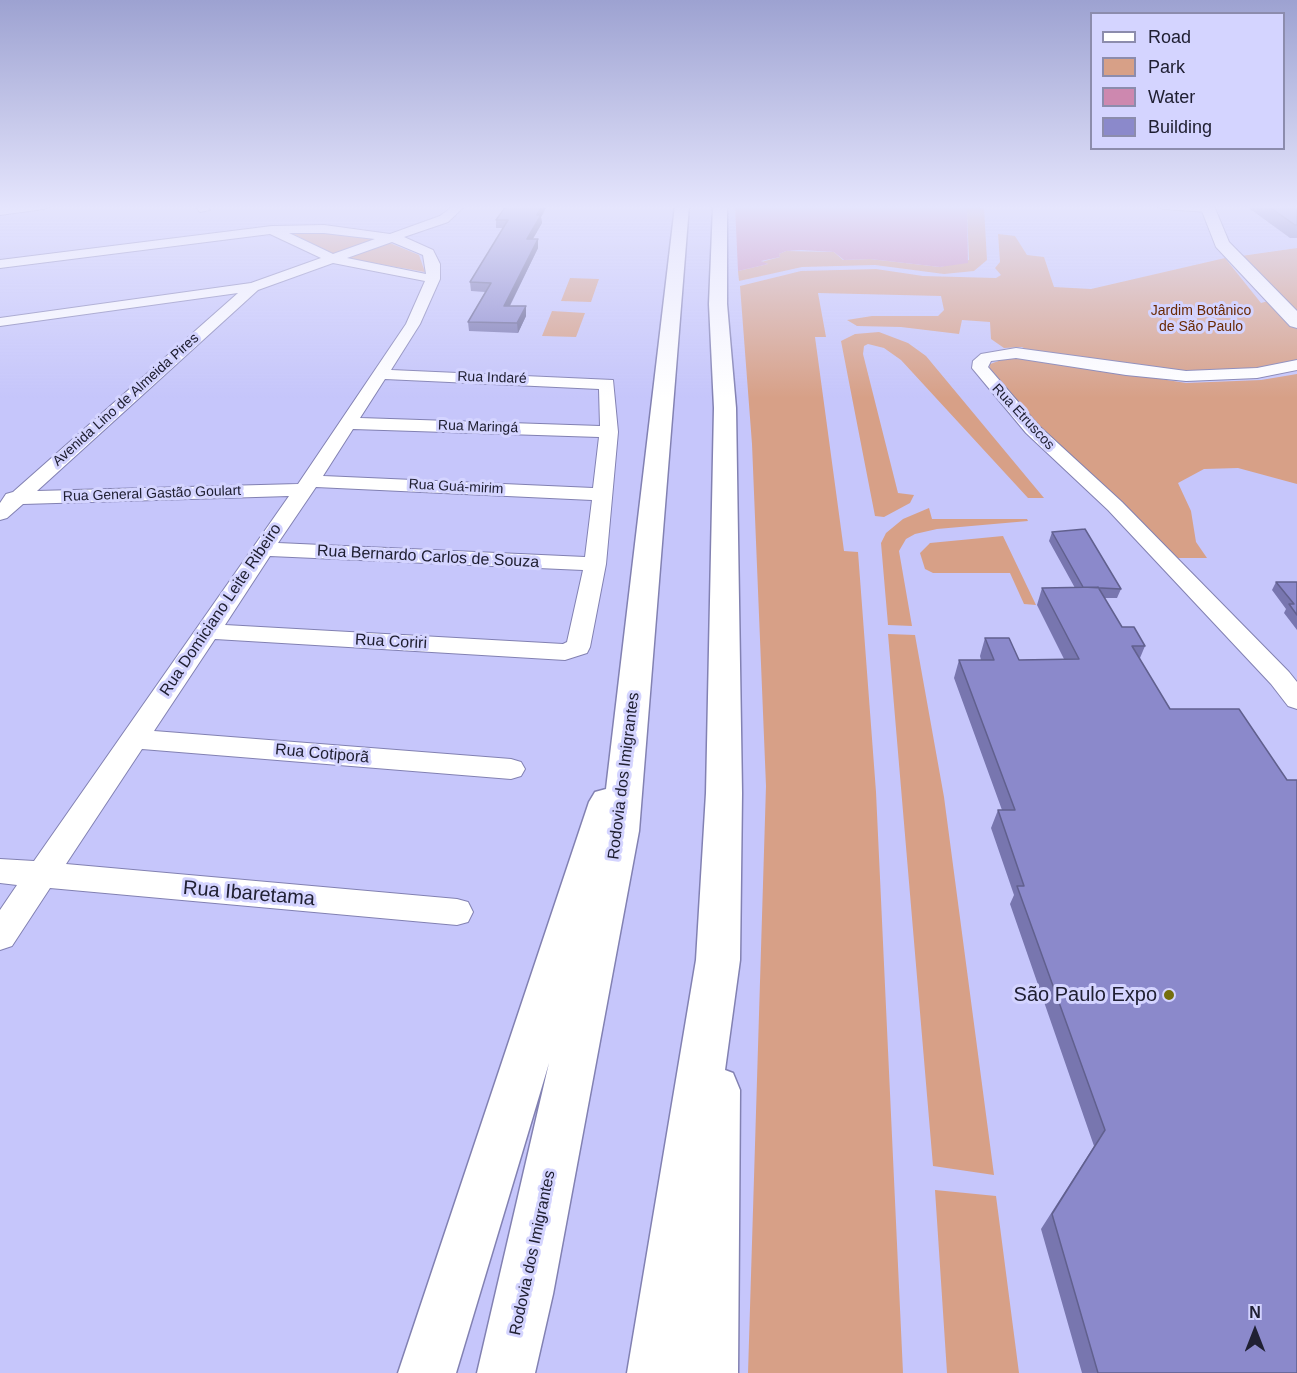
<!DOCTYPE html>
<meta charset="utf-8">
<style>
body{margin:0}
#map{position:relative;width:1297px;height:1373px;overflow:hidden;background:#c6c6fb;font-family:Helvetica,sans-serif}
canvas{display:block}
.legend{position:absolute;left:1090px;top:12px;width:195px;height:138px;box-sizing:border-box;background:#d4d4ff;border:2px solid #8c8cad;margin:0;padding:8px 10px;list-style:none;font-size:18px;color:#202033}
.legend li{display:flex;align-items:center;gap:12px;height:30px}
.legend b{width:30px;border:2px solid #8c8cad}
.north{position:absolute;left:1225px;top:1301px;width:60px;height:60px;-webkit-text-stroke:4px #d4d4ff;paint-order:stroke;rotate:0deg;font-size:16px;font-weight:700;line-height:24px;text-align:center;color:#202033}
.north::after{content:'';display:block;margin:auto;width:21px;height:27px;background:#202033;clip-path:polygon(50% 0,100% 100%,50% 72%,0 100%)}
</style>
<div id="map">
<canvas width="1297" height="1373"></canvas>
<ul class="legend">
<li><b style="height:8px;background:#fff"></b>Road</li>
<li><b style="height:16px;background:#d7a087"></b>Park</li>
<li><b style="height:16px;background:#cd88af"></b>Water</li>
<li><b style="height:16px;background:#8b89cb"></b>Building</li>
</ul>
<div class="north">N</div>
</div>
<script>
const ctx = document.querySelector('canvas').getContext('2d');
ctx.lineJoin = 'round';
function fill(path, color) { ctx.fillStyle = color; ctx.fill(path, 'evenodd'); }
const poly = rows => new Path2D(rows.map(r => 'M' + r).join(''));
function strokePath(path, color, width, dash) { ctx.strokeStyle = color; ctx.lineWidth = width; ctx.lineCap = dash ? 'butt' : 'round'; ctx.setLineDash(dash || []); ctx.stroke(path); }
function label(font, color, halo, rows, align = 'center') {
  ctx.font = font + ' Helvetica,sans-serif'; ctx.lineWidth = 6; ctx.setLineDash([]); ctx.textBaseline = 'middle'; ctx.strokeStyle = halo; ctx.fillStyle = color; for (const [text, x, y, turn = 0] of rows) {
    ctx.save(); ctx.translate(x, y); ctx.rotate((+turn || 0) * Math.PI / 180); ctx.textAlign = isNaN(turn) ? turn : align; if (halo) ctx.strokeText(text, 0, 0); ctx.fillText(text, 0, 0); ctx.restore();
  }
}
fill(poly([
 [961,206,984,208,987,260,974,271,944,274,875,265,802,267,739,281,738,271,768,264,761,262,780,257,779,254,786,251,834,252,843,260,870,259,940,267,969,260,967,211],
 [337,231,385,241,419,255,425,272,339,257,291,233],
 [998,234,1015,236,1027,255,1044,257,1054,287,1091,289,1225,258,1261,303,1275,299,1234,257,1297,248,1297,362,1277,368,1192,374,1029,351,1022,347,1004,348,991,339,990,322,962,320,959,334,901,327,857,326,847,320,872,316,938,316,944,310,941,296,818,293,826,337,815,337,844,551,858,552,876,792,903,1373,748,1373,766,786,752,444,740,286,801,271,876,269,923,276,996,278,1001,275,995,268,1000,262],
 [570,278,599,279,591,302,561,301],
 [552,311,585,313,576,337,542,336],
 [879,332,908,343,926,356,1044,498,1028,498,901,360,884,348,868,344,864,346,863,354,898,493,914,495,910,503,884,517,875,516,841,341,855,334],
 [1007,358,1027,358,1186,383,1261,380,1297,374,1297,484,1238,468,1204,469,1178,483,1191,511,1196,542,1207,558,1178,558,1040,426,989,369,990,364],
 [929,508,932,519,1027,519,1028,521,937,529,915,534,906,539,899,551,912,626,888,625,881,543,886,533,903,519],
 [1003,536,1036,605,1024,604,1010,573,933,573,925,569,920,553,930,543],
 [888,634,915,635,944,797,994,1175,933,1166],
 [935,1190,996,1196,1019,1373,947,1373]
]), '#d7a087');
fill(poly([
 [735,206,961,206,967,210,968,263,940,267,870,259,844,260,834,252,801,250,786,251,779,254,780,257,761,261,768,264,738,271]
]), '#cd88af');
const minor = poly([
 [14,206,50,206,44,209,0,215,0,207,14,206],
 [195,206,207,206,210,210,200,212,195,206],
 [453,206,465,206,448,222,404,237,433,250,440,264,440,279,420,324,391,370,613,380,618,432,606,564,590,647,587,653,565,660,215,639,154,731,511,759,521,762,525,769,521,776,511,779,142,749,66,864,457,899,468,902,473,912,468,922,457,925,50,888,12,946,0,950,0,910,17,885,0,883,0,859,34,861,289,496,23,504,7,518,0,520,0,503,6,494,13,492,238,293,0,326,0,318,251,283,321,258,270,234,0,268,0,260,272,226,324,225,390,234,440,216,453,206],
 [289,233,324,233,375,239,333,254,289,233],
 [392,242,423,255,426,274,347,258,392,242],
 [333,263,425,281,406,324,298,484,37,491,258,290,333,263],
 [385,379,599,389,600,426,360,418,385,379],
 [353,429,599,437,593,488,323,476,353,429],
 [316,487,592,500,585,557,278,543,316,487],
 [270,556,583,570,567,642,563,644,225,625,270,556],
 [1157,206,1210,206,1214,209,1208,212,1163,209,1157,206],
 [1016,348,1186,371,1257,368,1297,360,1297,370,1257,378,1186,381,1126,375,1016,358,991,361,988,367,1038,425,1122,502,1289,672,1297,682,1297,709,1288,706,1271,684,1108,510,1026,433,972,368,973,361,981,354,1016,348]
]);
const major = poly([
 [1200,206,1214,206,1229,242,1297,311,1297,328,1290,326,1216,247,1200,206]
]);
const highway = poly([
 [675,206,689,206,639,831,553,1294,535,1373,477,1373,549,1063,456,1373,398,1373,589,802,595,792,606,789,675,206],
 [713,206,727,206,727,304,736,408,742,793,740,960,725,1070,733,1073,740,1090,738,1373,627,1373,696,960,706,793,714,408,709,304,713,206]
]);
strokePath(minor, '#8281b2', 2);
strokePath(major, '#8281b2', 2);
strokePath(highway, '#8281b2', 3);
fill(minor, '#fff');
fill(major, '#fff');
fill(highway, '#fff');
fill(poly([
 [506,206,547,206,541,217,542,223,533,239,538,248,510,306,526,306,526,316,518,333,469,331,468,322,485,292,471,291,470,282,503,228,496,228,496,220],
 [1246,206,1297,206,1297,238,1290,238],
 [1052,532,1121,589,1117,598,1104,598,1122,627,1145,646,1140,658,1297,1373,1082,1373,1041,1229,1094,1146,1010,904,1014,895,991,828,998,810,1002,810,954,678,959,660,981,660,980,656,985,638,1019,660,1064,659,1037,605,1042,588,1075,588,1049,541],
 [1276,582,1297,582,1297,630,1284,613,1286,609,1272,590]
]), '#7876af');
fill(poly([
 [542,206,547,206,541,217,542,223,528,247,527,239,537,215],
 [538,239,538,248,505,315,504,306],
 [526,306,526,316,518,333,517,323]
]), '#61608e');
const building = poly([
 [506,206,542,206,537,215,541,215,527,239,538,239,504,306,526,306,517,323,468,322,491,283,470,282,508,220,496,220,506,206],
 [1268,206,1297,206,1297,225,1295,225,1268,206],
 [1085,529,1121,589,1083,587,1052,532,1085,529],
 [1276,582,1297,582,1297,615,1289,604,1294,604,1276,582],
 [1098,587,1122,627,1134,627,1145,646,1132,646,1170,709,1239,709,1287,780,1297,780,1297,1373,1098,1373,1052,1214,1105,1130,1017,886,1024,886,998,810,1015,810,959,660,994,660,985,638,1009,638,1019,660,1079,659,1042,588,1098,587]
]);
fill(building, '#8b89cb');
strokePath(building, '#61608e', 1.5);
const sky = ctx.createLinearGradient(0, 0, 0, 398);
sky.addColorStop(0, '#9da2d1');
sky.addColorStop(0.52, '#e5e5fd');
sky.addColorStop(1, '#e5e5fd00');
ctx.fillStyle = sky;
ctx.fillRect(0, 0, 1297, 398);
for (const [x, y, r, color] of [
 [1169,995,6,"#756e0d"]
]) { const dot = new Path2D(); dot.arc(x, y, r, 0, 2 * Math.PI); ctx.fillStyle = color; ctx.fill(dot); strokePath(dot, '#d4d4ff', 2); }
label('14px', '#692904', '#d4d4ff', [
 ["Jardim Botânico",1201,311],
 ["de São Paulo",1201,327]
]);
label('14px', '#202033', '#d4d4ff', [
 ["Rua Indaré",492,378,2],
 ["Avenida Lino de Almeida Pires",126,400,-42],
 ["Rua Etruscos",1023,417,47],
 ["Rua Maringá",478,427,2],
 ["Rua Guá-mirim",456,487,3],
 ["Rua General Gastão Goulart",152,494,-2]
]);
label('16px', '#202033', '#d4d4ff', [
 ["Rua Bernardo Carlos de Souza",428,557,3],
 ["Rua Domiciano Leite Ribeiro",221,610,-56],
 ["Rua Coriri",391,642,3],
 ["Rua Cotiporã",322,754,5],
 ["Rodovia dos Imigrantes",624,776,-83],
 ["Rodovia dos Imigrantes",533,1253,-78]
]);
label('20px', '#202033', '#d4d4ff', [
 ["Rua Ibaretama",249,894,5]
]);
label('20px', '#202033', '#d4d4ff', [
 ["São Paulo Expo",1157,995]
], 'right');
</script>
